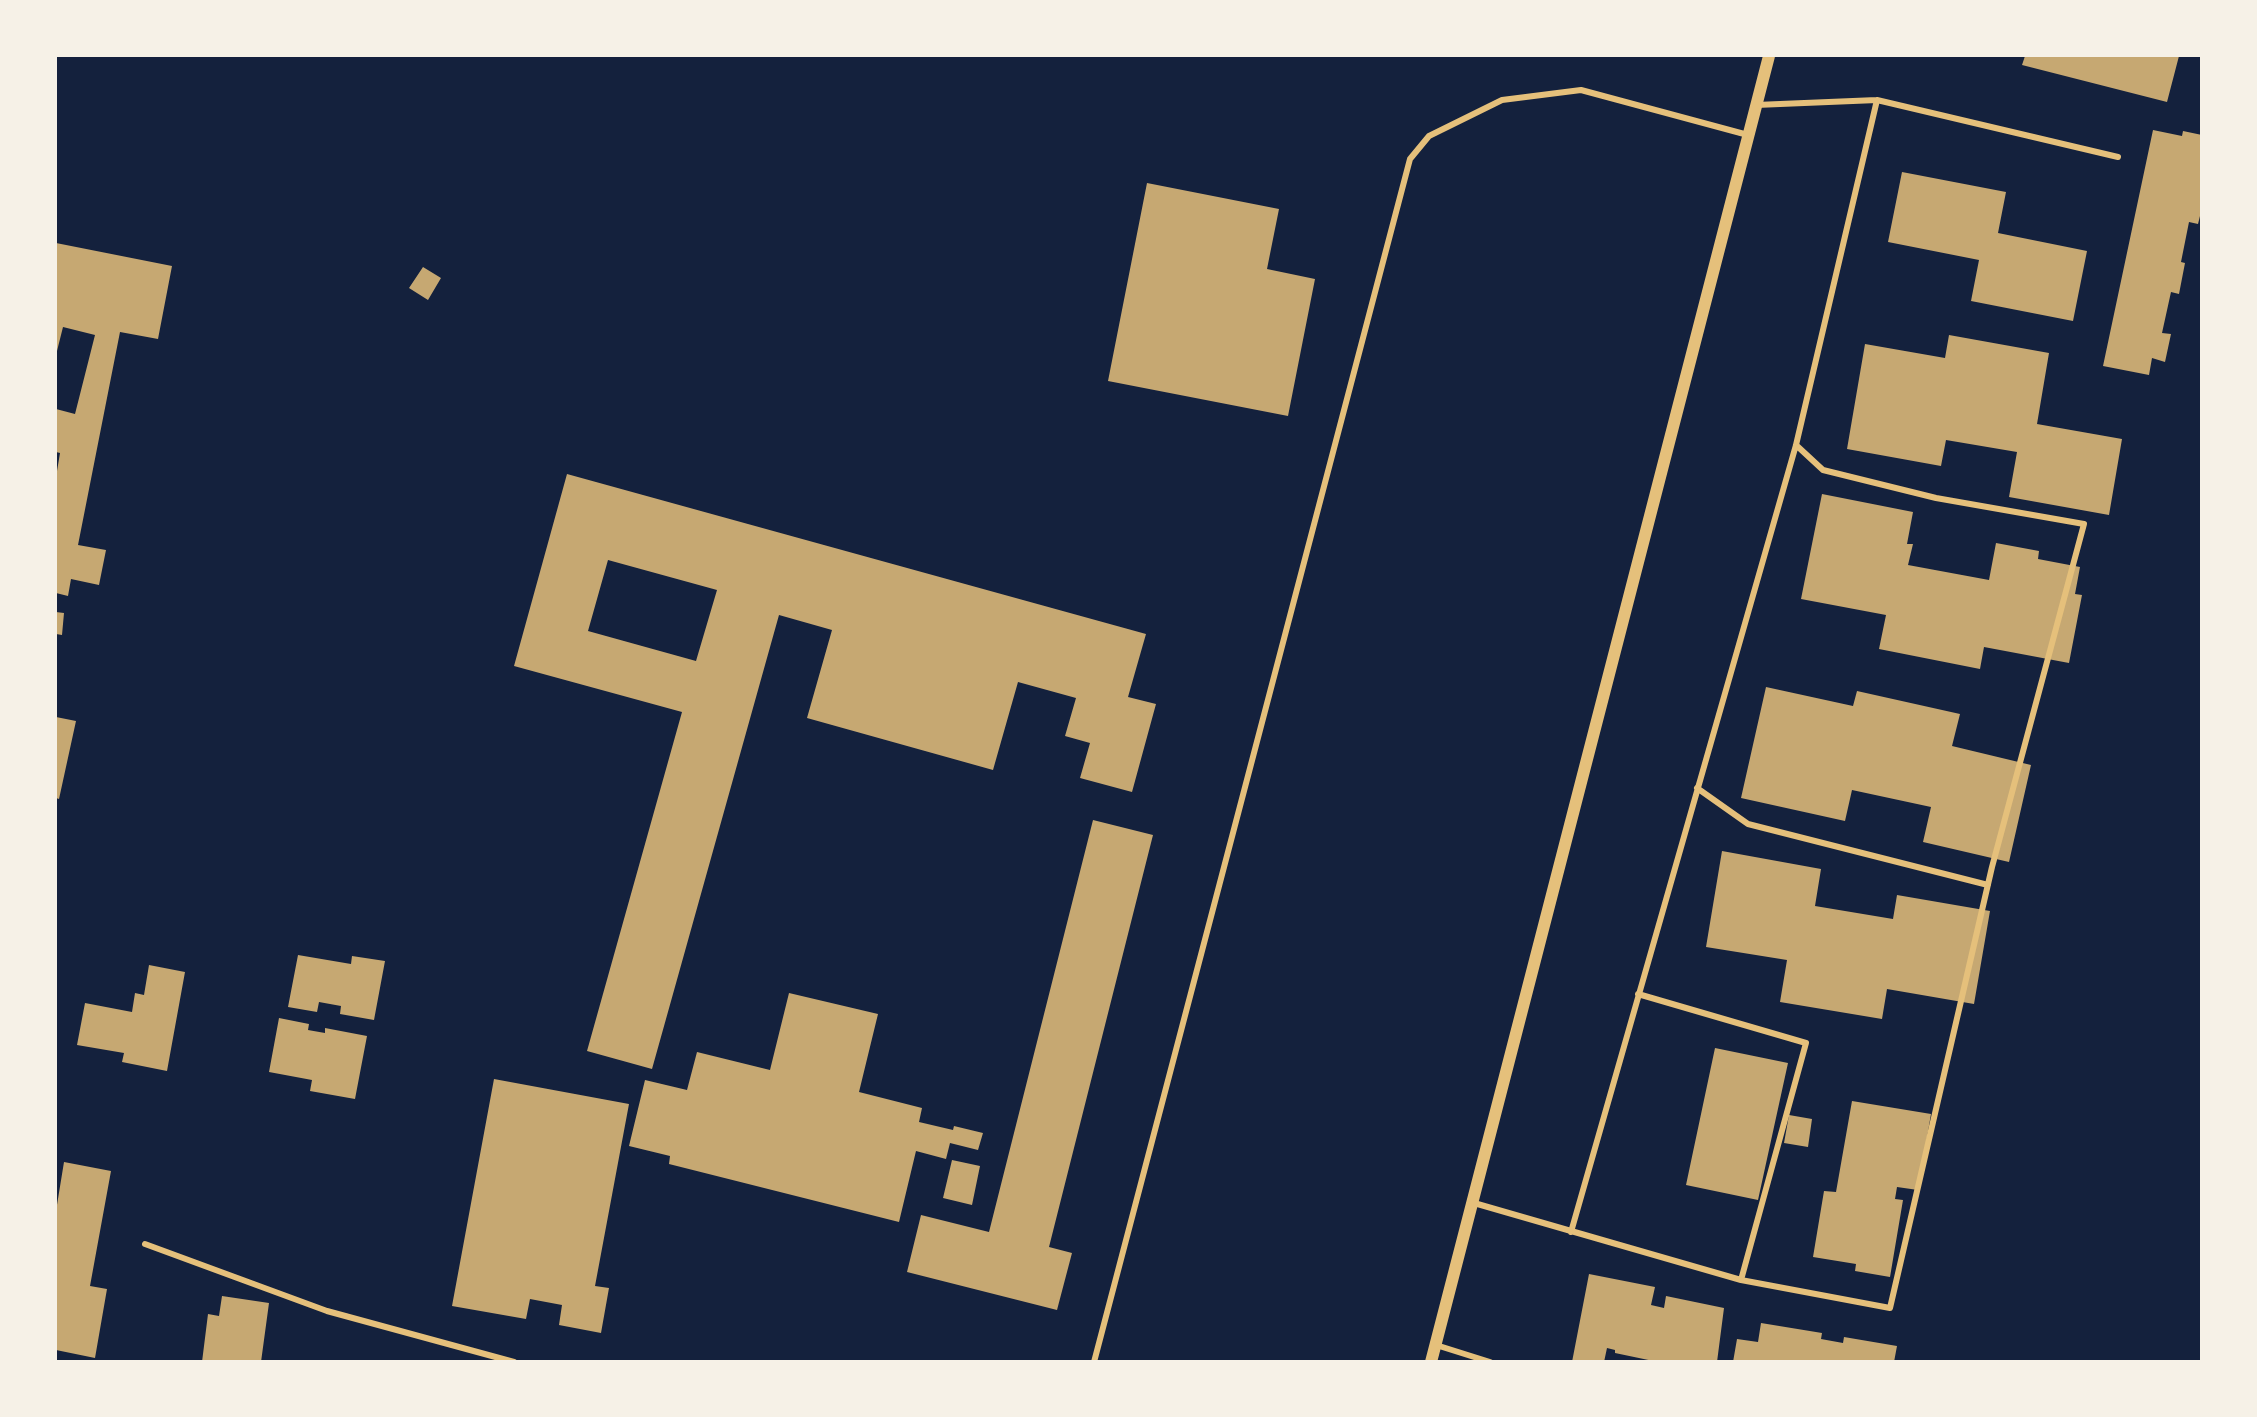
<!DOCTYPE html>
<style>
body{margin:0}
#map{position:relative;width:2257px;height:1417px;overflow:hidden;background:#14213d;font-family:Merriweather,serif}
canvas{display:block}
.frame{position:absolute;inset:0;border:57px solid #f6f1e7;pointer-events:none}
</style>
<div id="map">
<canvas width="2257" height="1417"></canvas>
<div class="frame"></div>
</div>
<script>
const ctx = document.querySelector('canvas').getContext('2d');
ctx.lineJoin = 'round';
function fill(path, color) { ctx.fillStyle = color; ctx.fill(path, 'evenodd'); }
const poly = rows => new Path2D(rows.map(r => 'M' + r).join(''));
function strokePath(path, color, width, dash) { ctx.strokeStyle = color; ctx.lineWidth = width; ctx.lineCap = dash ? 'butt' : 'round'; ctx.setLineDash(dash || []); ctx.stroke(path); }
fill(poly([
 [2025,56,2179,56,2167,102,2022,65],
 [2153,130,2182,136,2183,131,2202,135,2202,208,2198,224,2189,222,2181,262,2185,263,2179,294,2171,292,2162,333,2171,334,2165,362,2152,358,2149,375,2103,366],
 [1902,172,2006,192,1998,233,2087,251,2073,321,1971,301,1979,260,1888,242],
 [1147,183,1279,209,1267,269,1315,279,1288,416,1108,381],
 [56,243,172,266,158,339,120,332,78,545,106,550,99,585,71,579,68,596,56,593,56,477,60,453,56,452,56,409,75,414,95,335,63,327,56,355],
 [423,267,441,278,428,300,409,288],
 [1949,335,2049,353,2037,424,2122,439,2109,515,2009,497,2017,452,1946,440,1941,466,1847,449,1865,344,1945,358],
 [567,474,1146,634,1128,697,1156,704,1132,792,1080,778,1090,743,1065,736,1076,698,1018,682,993,770,807,718,832,630,779,615,652,1069,587,1051,682,712,514,666],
 [608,560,717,590,696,661,588,631],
 [1822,494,1913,512,1907,544,1913,544,1908,565,1989,580,1996,543,2039,551,2038,559,2080,567,2075,594,2082,595,2069,663,1984,647,1980,669,1879,649,1886,615,1801,599],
 [56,612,64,613,62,635,56,634],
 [1766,687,1853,706,1857,691,1960,714,1952,746,2031,765,2009,862,1923,842,1931,807,1852,790,1845,821,1741,798],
 [56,717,76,721,59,799,56,798],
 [1093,820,1153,835,1049,1247,1072,1253,1057,1310,907,1272,921,1215,989,1232],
 [1722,851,1821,869,1815,906,1893,919,1897,895,1990,911,1974,1004,1887,989,1882,1019,1780,1002,1787,960,1706,947],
 [298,955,351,964,352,956,385,961,374,1020,340,1014,341,1006,319,1002,317,1012,288,1007],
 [149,965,185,972,167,1071,122,1062,124,1053,77,1045,85,1003,132,1012,135,993,144,995],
 [789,993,878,1014,859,1092,922,1108,919,1122,953,1130,954,1126,983,1133,978,1150,950,1143,946,1159,916,1151,899,1222,669,1164,670,1156,629,1146,645,1080,687,1090,697,1052,770,1070],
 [279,1018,309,1024,308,1030,325,1033,325,1028,367,1036,355,1099,310,1091,312,1080,269,1072],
 [1715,1048,1788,1063,1758,1200,1686,1185],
 [494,1079,629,1104,595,1286,609,1288,601,1333,559,1325,562,1305,530,1299,526,1319,452,1306],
 [1852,1101,1931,1114,1918,1190,1897,1187,1895,1199,1903,1200,1890,1277,1855,1271,1856,1264,1813,1257,1824,1191,1836,1192],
 [1789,1115,1812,1119,1808,1147,1784,1143],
 [952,1160,980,1166,972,1205,943,1198],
 [64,1162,111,1171,90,1286,107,1289,95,1358,56,1350,56,1211],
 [1589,1274,1655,1287,1651,1305,1664,1308,1666,1296,1724,1308,1717,1362,1658,1362,1615,1353,1615,1350,1607,1348,1604,1362,1572,1362],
 [222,1296,269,1303,261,1362,202,1362,208,1314,219,1316],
 [1761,1323,1822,1333,1821,1339,1843,1343,1844,1337,1897,1346,1894,1362,1733,1362,1737,1339,1758,1342]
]), '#c6a872');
strokePath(poly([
 [1756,105,1877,100,2118,157],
 [1697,788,1748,824,1988,885],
 [1638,994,1806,1043,1741,1280],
 [1474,1203,1741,1280,1890,1308,1992,867,2084,524,1936,498,1823,470,1796,445],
 [1571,1232,1796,445,1877,100],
 [145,1244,327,1311,514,1362],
 [1436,1345,1490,1362],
 [1094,1362,1410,159,1429,136,1502,100,1581,90,1748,135]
]), '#e5c07b', 6);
strokePath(poly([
 [1431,1362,1769,56]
]), '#e5c07b', 12);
</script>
